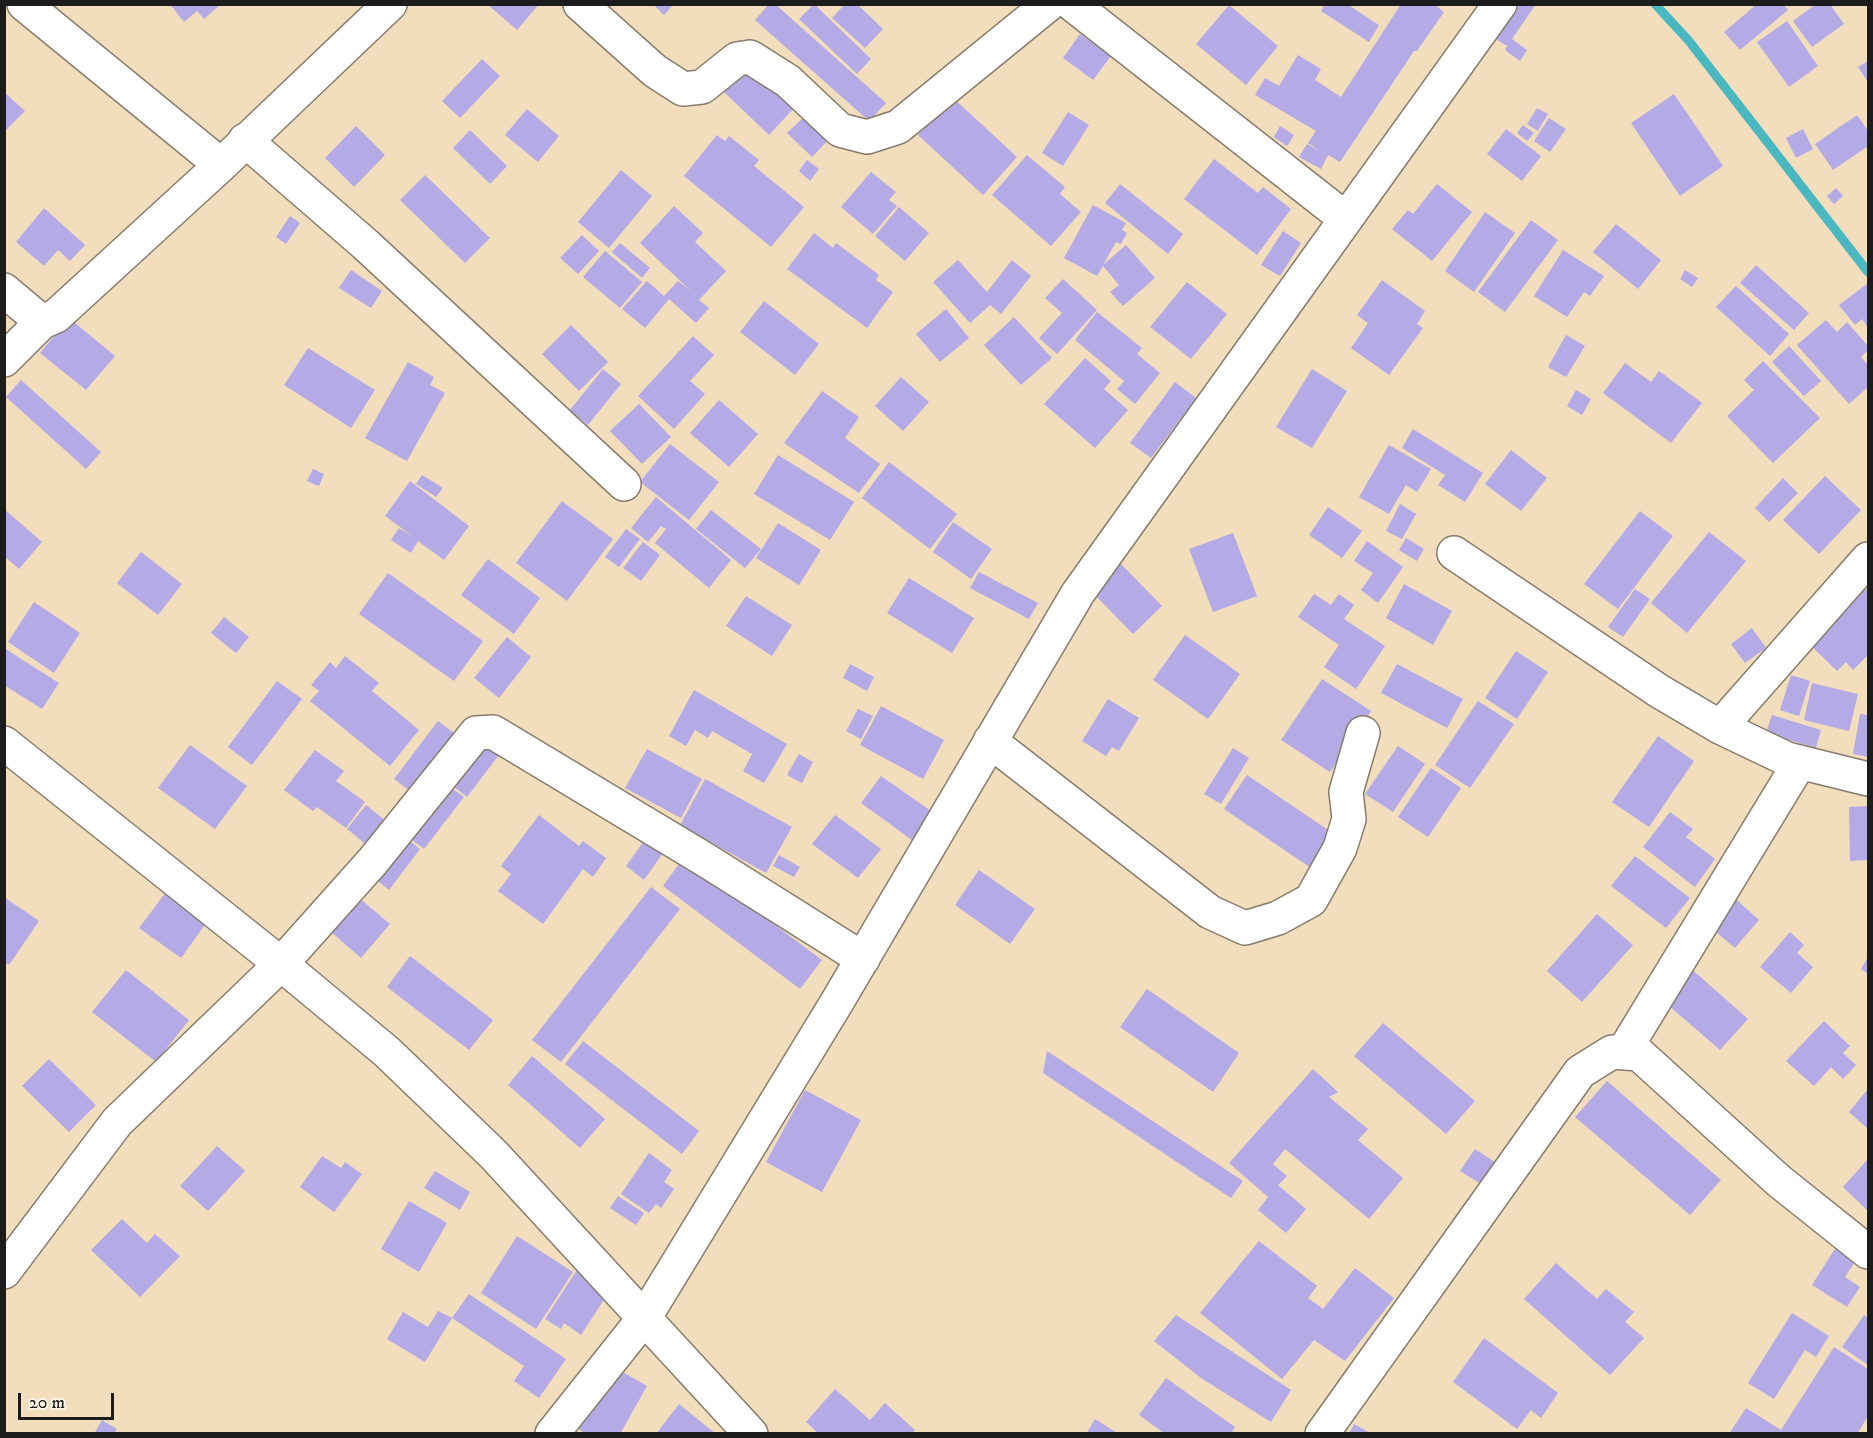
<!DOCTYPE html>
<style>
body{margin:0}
#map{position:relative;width:1873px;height:1438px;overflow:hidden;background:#f2ddbd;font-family:"IM FELL DW Pica",serif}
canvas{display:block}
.frame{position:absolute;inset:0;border:6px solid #1c1c1c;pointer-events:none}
.scale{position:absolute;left:18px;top:1393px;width:96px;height:27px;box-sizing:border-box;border:3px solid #1c1c1c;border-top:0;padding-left:8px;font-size:18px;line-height:21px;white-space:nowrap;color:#1c1c1c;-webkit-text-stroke:4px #fcf5e5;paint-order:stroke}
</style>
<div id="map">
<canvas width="1873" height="1438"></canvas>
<div class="frame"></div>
<div class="scale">20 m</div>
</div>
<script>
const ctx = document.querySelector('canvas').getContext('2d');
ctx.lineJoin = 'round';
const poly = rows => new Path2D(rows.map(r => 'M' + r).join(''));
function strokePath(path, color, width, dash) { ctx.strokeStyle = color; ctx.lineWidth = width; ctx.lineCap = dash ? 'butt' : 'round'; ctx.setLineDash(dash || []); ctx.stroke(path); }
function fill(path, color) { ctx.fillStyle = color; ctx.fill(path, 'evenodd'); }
strokePath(poly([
 [1655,4,1689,41,1868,272]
]), '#49b8c0', 9);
fill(poly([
 [170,4,221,4,204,19,197,11,184,22],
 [487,4,539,4,517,30],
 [653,4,674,4,664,15],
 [769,4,775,4,886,103,869,121,755,20],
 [814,4,871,59,857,74,799,19],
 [845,4,857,4,883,29,865,48,832,18],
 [1325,4,1347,4,1379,25,1369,42,1321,11],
 [1401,4,1434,4,1444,12,1417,51,1414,51,1340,162,1328,155,1321,169,1299,157,1307,144,1320,151,1308,143,1316,131,1255,95,1265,78,1279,86,1298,55,1321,69,1315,80,1341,97],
 [1517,4,1536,4,1512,39,1527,50,1520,61,1505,50,1507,46,1494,38],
 [1757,4,1783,4,1788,10,1740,50,1724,32],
 [1816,4,1830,4,1844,24,1812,47,1793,21],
 [1229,5,1278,46,1246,85,1196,44],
 [1787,21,1818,66,1789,87,1757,42],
 [1080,34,1111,56,1093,80,1063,58],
 [482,59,500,76,460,118,442,101],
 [1868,61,1868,82,1858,67],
 [747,65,793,109,769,135,723,91],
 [4,92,25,111,6,130,4,128],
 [1674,94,1723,166,1680,196,1631,123],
 [952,97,1017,157,983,195,918,135],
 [1537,108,1548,114,1538,131,1527,124],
 [527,109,559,136,538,162,505,135],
 [1068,112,1089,125,1063,166,1042,153],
 [807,114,831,137,812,157,787,133],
 [1857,115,1868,131,1868,146,1833,170,1815,144],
 [1549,118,1566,129,1550,152,1534,141],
 [1523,125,1534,133,1527,141,1517,133],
 [356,126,385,155,354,187,325,158],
 [1280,126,1294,135,1287,146,1274,137],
 [1506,129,1541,156,1522,181,1487,154],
 [1803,129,1813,149,1796,158,1786,138],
 [470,130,507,166,490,184,453,148],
 [717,135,725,141,729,136,759,160,754,166,804,207,771,247,684,176],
 [1027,155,1065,187,1060,194,1081,212,1051,246,992,195],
 [1214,159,1258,193,1263,187,1291,209,1257,255,1184,199],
 [807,160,819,169,810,181,799,171],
 [621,170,652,196,609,248,578,222],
 [871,172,896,192,889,200,897,206,873,234,841,207],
 [425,175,490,238,465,263,400,200],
 [1120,184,1183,234,1168,254,1105,203],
 [1437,184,1472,212,1432,261,1392,229,1408,210,1413,214],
 [1836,188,1843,196,1834,204,1827,196],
 [1093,205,1126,223,1122,230,1127,233,1121,244,1116,242,1103,265,1126,245,1155,278,1123,306,1110,292,1119,285,1103,266,1097,276,1064,258],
 [674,206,703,233,695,242,726,271,699,300,709,308,696,323,669,299,645,328,622,309,647,281,664,296,678,281,691,291,640,243],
 [899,207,929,233,905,261,875,236],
 [44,208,85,245,70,261,58,250,44,266,16,242],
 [1485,212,1515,233,1474,292,1445,271],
 [290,216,300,223,286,244,276,237],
 [1531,220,1558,240,1505,312,1478,292],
 [1616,224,1661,260,1638,289,1593,252],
 [1283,231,1301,243,1280,276,1261,265],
 [814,233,833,248,836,243,879,275,876,280,893,292,867,328,787,269],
 [582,235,599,251,578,274,560,258],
 [620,243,650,268,642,278,612,252],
 [1563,250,1604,276,1590,296,1584,292,1567,317,1534,296],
 [605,251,642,282,620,308,583,277],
 [958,260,987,292,1012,260,1031,276,1001,314,990,305,970,323,933,282],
 [1756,265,1809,313,1794,330,1740,283],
 [351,270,382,291,371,308,339,288],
 [1685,270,1698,278,1692,287,1680,279],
 [1063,279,1097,310,1057,354,1039,338,1062,313,1045,298],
 [1382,280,1425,311,1417,324,1423,328,1389,375,1351,348,1368,323,1357,315],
 [1187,282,1227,314,1191,359,1150,327],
 [1868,283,1868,328,1862,319,1855,325,1839,305],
 [1736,286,1789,334,1770,356,1716,307],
 [764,301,819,344,795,375,740,332],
 [946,309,969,338,940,362,916,334],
 [1097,312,1142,348,1137,354,1160,373,1135,404,1117,389,1124,381,1075,340],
 [1014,317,1052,358,1021,385,984,345],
 [69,318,115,356,86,390,40,353],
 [1826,320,1837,332,1847,322,1868,346,1868,350,1861,357,1868,365,1868,387,1849,404,1797,345],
 [571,325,608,362,579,391,542,354],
 [1566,335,1585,346,1566,377,1548,367],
 [693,336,714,355,690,381,705,394,674,429,638,396],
 [1789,346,1821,381,1804,396,1772,362],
 [308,348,375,390,351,428,284,385],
 [1085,358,1111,381,1104,389,1128,410,1095,448,1044,404],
 [1763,361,1820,418,1773,463,1727,416,1754,390,1744,380],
 [408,362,434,377,430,385,445,393,407,461,365,438],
 [1625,363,1651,382,1659,371,1702,403,1671,443,1603,393],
 [603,369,621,384,588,425,570,410],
 [1312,369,1347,391,1312,448,1276,427],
 [901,377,929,402,903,431,875,406],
 [21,380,101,452,86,469,6,397],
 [1175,382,1196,398,1151,458,1130,443],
 [1576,390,1591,399,1582,415,1567,406],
 [822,391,859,417,845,438,880,464,859,493,784,443],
 [719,400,758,434,729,467,690,433],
 [639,404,671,437,642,464,610,431],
 [1413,429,1483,473,1465,502,1438,485,1445,475,1402,448],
 [670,444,719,482,689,520,640,482],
 [1389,445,1431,469,1417,492,1406,485,1389,514,1359,497],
 [1511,450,1547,478,1521,511,1485,484],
 [778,455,854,502,830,540,754,494],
 [889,462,957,514,930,549,862,498],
 [313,469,324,474,319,486,307,481],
 [422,475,443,488,436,497,416,484],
 [1825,476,1861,510,1819,554,1783,520],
 [1783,478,1798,493,1769,522,1755,508],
 [410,481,469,526,444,560,418,541,411,553,391,540,399,528,415,538,385,516],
 [656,497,731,560,709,588,655,543,666,529,661,526,648,542,631,528],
 [562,501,613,539,567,601,516,563],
 [1400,504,1416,514,1402,539,1386,531],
 [1328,507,1362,531,1342,558,1309,535],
 [4,509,42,542,19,569,4,556],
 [711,510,761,549,745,568,696,529],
 [1640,511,1673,536,1618,609,1584,584],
 [953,522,992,549,971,579,933,552],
 [778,523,821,550,799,585,756,558],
 [626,529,640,539,619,567,605,557],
 [1709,532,1746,561,1687,633,1651,603],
 [1233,533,1257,596,1213,612,1189,549],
 [1406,538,1424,549,1417,561,1399,550],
 [1367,541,1403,567,1378,603,1361,590,1373,573,1354,561],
 [643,542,660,555,641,581,623,568],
 [141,552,182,584,158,615,117,583],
 [488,559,540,598,514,634,461,595],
 [1121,564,1162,606,1133,634,1092,592],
 [979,572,1038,603,1029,619,970,588],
 [388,573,483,641,454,681,359,614],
 [909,578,974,618,952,653,887,613],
 [1858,581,1868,591,1868,655,1853,670,1846,662,1837,671,1801,636],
 [1404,584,1452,611,1433,645,1386,618],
 [1635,589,1650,599,1623,637,1608,627],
 [1314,594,1331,605,1339,594,1354,605,1344,619,1385,646,1356,689,1324,667,1339,645,1298,617],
 [746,596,792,625,772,656,726,626],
 [34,602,80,633,54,673,8,642],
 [224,617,249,637,236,653,211,633],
 [1752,628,1766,648,1745,663,1731,644],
 [1185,635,1240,674,1208,719,1153,680],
 [507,637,531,657,499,698,474,678],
 [4,648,59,683,42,709,4,685],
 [1516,651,1548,672,1517,719,1485,698],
 [345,656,379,683,372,691,419,730,390,766,310,701,319,691,311,685,330,662,336,668],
 [850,664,874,677,867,691,843,678],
 [1397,664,1463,699,1447,728,1381,693],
 [1791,675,1810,681,1799,716,1780,710],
 [1322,679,1371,711,1330,772,1281,740],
 [277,681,302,699,252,765,228,747],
 [1812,683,1858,694,1849,731,1804,720],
 [694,690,787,744,764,783,743,771,752,754,712,731,708,738,695,730,686,746,669,736],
 [1108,699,1139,718,1119,751,1112,747,1106,756,1082,741],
 [1478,701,1514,724,1470,788,1435,765],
 [881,706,944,740,923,779,860,745],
 [858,709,873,716,861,739,846,731],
 [1860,714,1868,715,1868,757,1853,754],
 [1772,715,1821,730,1816,748,1766,733],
 [438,721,462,739,418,797,394,779],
 [483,736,502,751,467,797,448,782],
 [1658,736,1694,761,1649,827,1612,802],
 [190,745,247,786,215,829,158,788],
 [1398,746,1425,764,1393,812,1365,794],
 [1233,748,1249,758,1221,804,1204,794],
 [647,749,702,779,681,818,625,788],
 [315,750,344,771,336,781,365,802,346,828,317,807,313,811,284,790],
 [799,754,813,762,802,783,787,775],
 [1431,768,1461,788,1428,837,1398,817],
 [1247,775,1334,834,1311,868,1224,809],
 [881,776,931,811,920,827,928,833,919,845,861,803],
 [705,779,792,827,766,873,680,825],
 [446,784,464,797,424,849,407,836],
 [366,805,391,825,372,849,347,829],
 [1868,806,1868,860,1850,861,1849,807],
 [1670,812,1693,829,1686,837,1715,859,1695,887,1643,847],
 [539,815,579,846,583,841,606,858,593,877,583,869,543,924,498,891,511,874,501,866],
 [835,815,881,849,858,878,812,844],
 [649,834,667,847,644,880,626,866],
 [405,837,420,849,389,890,374,878],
 [779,855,800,867,794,877,773,866],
 [1635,856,1690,898,1666,928,1611,886],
 [684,857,822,960,800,989,663,886],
 [979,870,1035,909,1010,944,955,905],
 [651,887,680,909,561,1062,532,1040],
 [166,892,207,922,181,958,139,928],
 [1730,894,1759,920,1735,948,1705,923],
 [4,897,39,921,9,965,4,962],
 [358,897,390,924,361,958,330,931],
 [1597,914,1633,945,1582,1002,1547,971],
 [1790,932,1804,945,1797,953,1813,967,1791,993,1760,967],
 [410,956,493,1020,469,1050,387,987],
 [1868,957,1868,974,1861,969],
 [1688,966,1748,1019,1720,1050,1660,998],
 [126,970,189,1020,156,1062,92,1012],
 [1147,989,1239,1053,1213,1092,1120,1027],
 [1824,1021,1850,1046,1843,1053,1856,1065,1843,1079,1831,1067,1814,1086,1786,1061],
 [1383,1023,1475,1101,1446,1134,1354,1056],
 [583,1041,699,1131,682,1154,565,1064],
 [1047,1051,1243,1181,1231,1198,1043,1073],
 [532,1056,605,1119,580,1148,508,1085],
 [49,1059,96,1105,69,1132,22,1086],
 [1313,1069,1338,1092,1329,1097,1368,1129,1358,1140,1403,1178,1369,1219,1285,1149,1273,1164,1287,1176,1278,1185,1306,1209,1286,1233,1258,1210,1268,1197,1229,1163],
 [1607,1081,1721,1180,1690,1215,1575,1117],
 [1868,1089,1868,1129,1849,1112],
 [805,1090,861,1120,822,1192,766,1162],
 [217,1146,245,1171,208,1211,180,1186],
 [1475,1149,1498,1164,1484,1186,1460,1171],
 [649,1153,672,1170,664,1182,674,1189,661,1208,656,1204,649,1213,621,1194],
 [322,1156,341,1168,345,1162,362,1174,334,1212,300,1187],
 [1868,1159,1868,1211,1843,1187],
 [435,1171,470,1192,460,1210,424,1188],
 [618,1196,644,1213,636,1225,610,1208],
 [409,1201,447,1223,419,1272,381,1249],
 [122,1219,147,1243,155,1234,180,1256,140,1297,91,1250],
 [517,1236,573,1272,536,1329,481,1293],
 [1843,1236,1863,1249,1845,1277,1860,1287,1847,1307,1812,1285],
 [1259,1241,1317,1286,1308,1298,1323,1309,1355,1268,1394,1298,1345,1361,1314,1340,1282,1379,1200,1313],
 [1556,1263,1597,1299,1606,1289,1634,1312,1625,1322,1644,1338,1610,1375,1524,1299],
 [577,1270,609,1292,581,1335,564,1323,561,1329,545,1319],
 [469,1294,566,1359,539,1398,514,1381,524,1366,452,1318],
 [438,1311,452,1318,425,1362,387,1339,403,1312,428,1327],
 [1792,1313,1829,1336,1816,1357,1805,1350,1774,1399,1748,1383],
 [1176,1315,1291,1390,1271,1422,1201,1378,1154,1341],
 [1864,1315,1868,1318,1868,1365,1842,1347],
 [1484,1338,1558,1393,1541,1418,1531,1410,1517,1429,1453,1382],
 [1834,1347,1868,1369,1868,1416,1857,1434,1729,1434,1746,1408,1781,1430],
 [609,1364,647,1386,620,1434,586,1434,574,1426],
 [1166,1378,1235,1427,1231,1434,1165,1434,1139,1415],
 [835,1389,870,1420,885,1403,915,1430,912,1434,819,1434,806,1422],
 [679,1404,716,1434,656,1434],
 [1095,1419,1119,1434,1086,1434],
 [102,1420,117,1429,114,1434,94,1434],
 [1354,1424,1372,1434,1349,1434]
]), '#b4aae6');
const minor = poly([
 [24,4,221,165],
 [580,4,655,71,683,89,702,87,737,59,750,57,788,81,840,130,867,137,898,127,1049,4],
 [1072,4,1346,219],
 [245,140,365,244,624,484],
 [4,290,42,322,56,316,221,165,390,4],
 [4,360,42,322],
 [1454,553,1659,691,1720,727,1787,759,1868,779],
 [1720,727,1868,559],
 [990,741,1210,912,1245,928,1278,918,1311,900,1340,848,1349,819,1346,792,1363,733],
 [4,743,281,964,387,1052,494,1155,751,1434],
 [1624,1051,1800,762],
 [4,1272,117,1122,281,964,373,861,476,733,493,732,704,859,863,959],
 [552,1434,645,1317,837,1002,1078,593,1500,4],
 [1322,1434,1580,1072,1612,1052,1639,1054,1779,1181,1868,1252]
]);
strokePath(minor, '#877c6c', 36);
strokePath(minor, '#fff', 33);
</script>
